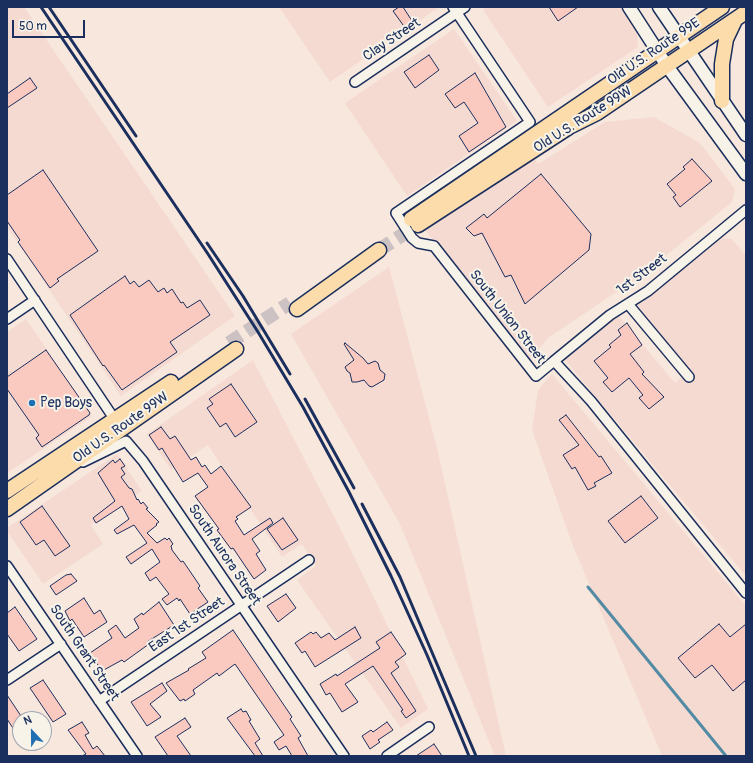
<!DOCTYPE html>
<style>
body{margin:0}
#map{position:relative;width:753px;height:763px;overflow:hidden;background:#f8e7dc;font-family:Pangolin,sans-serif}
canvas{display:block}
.frame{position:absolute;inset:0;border:8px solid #1b2f5e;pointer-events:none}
.north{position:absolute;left:12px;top:711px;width:40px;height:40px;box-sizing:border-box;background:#f7f3e8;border:1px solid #9fa5b1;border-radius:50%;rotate:338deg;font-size:11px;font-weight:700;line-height:16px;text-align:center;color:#1b2f5e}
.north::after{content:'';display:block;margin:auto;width:14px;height:18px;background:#1f6fb2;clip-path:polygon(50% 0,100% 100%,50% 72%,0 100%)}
.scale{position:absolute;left:12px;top:20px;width:73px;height:18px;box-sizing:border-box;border:2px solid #1b2f5e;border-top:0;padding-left:5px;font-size:12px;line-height:14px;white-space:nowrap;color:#1b2f5e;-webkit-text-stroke:3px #f7f3e8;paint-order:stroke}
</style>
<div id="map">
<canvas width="753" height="763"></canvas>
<div class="frame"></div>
<div class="north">N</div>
<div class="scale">50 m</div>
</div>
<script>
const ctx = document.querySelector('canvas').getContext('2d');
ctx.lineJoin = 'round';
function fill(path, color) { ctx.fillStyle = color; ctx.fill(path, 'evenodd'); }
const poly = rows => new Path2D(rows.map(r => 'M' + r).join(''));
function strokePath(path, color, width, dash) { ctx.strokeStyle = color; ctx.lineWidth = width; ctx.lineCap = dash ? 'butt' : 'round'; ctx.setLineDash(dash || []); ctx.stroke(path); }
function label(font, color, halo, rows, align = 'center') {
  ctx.font = font + ' Pangolin,sans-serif'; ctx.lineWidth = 4; ctx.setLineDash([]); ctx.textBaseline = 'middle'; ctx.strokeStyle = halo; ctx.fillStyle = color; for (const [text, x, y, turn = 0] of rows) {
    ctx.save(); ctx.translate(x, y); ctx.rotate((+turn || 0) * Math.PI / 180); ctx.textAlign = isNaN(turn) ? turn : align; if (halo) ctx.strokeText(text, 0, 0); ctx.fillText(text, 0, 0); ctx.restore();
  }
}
fill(poly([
 [7,7,24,7,235,316,121,396,7,227],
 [279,7,439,7,330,82],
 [487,7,635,7,638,47,548,107,483,10],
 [454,29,517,121,407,196,345,103],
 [654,117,700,143,735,189,732,202,643,274,548,338,530,359,423,228,532,155,538,164,605,122],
 [722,238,732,239,746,256,746,576,564,359,618,315,675,383,685,375,630,308],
 [389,267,437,448,506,756,495,756,400,524,291,334],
 [26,319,92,416,7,473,7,332],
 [253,360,342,532,428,709,401,728,297,580,316,566,302,544,282,557,208,445,171,470,147,434],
 [552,374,746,606,746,756,662,756,573,546,532,430,538,390],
 [117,454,142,491,91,525,103,544,43,584,7,531,7,528]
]), '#f5dad2');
strokePath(poly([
 [588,587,726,756]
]), '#538ba5', 3);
const building = poly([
 [399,7,403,7,414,24,406,29,393,11,399,7],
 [549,7,578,7,558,21,549,7],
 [429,55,439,70,415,88,404,72,429,55],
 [475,73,506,127,469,152,459,136,478,123,464,102,455,108,445,94,475,73],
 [30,78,37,88,7,108,7,94,30,78],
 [692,159,712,181,680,207,673,197,676,195,667,184,685,169,683,167,692,159],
 [43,170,98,251,57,279,59,281,50,288,18,242,20,240,7,221,7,195,43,170],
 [541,174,591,234,589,250,525,304,511,275,505,277,482,233,474,236,466,228,484,214,487,218,541,174],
 [125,276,130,284,134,281,139,287,149,280,158,292,164,288,167,293,172,289,181,303,183,302,187,308,200,300,210,315,170,342,177,352,122,390,104,365,103,366,70,315,125,276],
 [627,323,642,345,630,354,644,372,642,374,664,397,649,409,639,398,643,395,629,378,612,392,603,382,608,378,594,361,611,347,609,345,621,335,618,330,627,323],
 [345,343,363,358,368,364,375,361,378,363,380,370,385,374,384,380,372,387,369,386,364,380,357,382,352,382,350,373,347,371,345,367,354,360,344,344,345,343],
 [46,350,90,413,89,415,42,447,36,438,39,435,7,389,7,377,46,350],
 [231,384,257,422,235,437,226,423,220,427,207,408,213,404,209,399,231,384],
 [566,415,599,457,601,456,612,473,594,483,596,486,588,490,575,467,572,469,563,455,579,445,559,420,566,415],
 [161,427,170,439,175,436,191,460,196,457,202,467,205,465,211,474,221,466,251,507,236,517,238,519,235,521,244,535,270,518,273,523,252,539,260,551,256,554,266,570,254,579,233,548,231,549,217,530,219,529,195,496,208,487,198,473,183,482,162,448,159,450,149,435,161,427],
 [120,459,125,466,121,468,125,474,121,477,129,488,132,489,137,500,138,499,141,504,143,502,148,508,146,509,159,522,156,524,157,525,147,533,157,543,165,538,167,540,169,538,173,544,171,546,172,550,181,562,183,561,200,586,198,588,208,602,190,614,180,599,179,601,177,598,167,605,162,599,169,594,156,577,150,581,145,573,160,562,152,549,131,564,126,557,147,543,134,525,117,534,114,530,129,519,122,506,96,523,93,518,115,501,98,473,113,460,115,463,120,459],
 [641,496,658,518,625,543,608,521,641,496],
 [42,506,70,546,55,556,44,540,36,545,20,522,42,506],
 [283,518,298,540,282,550,267,529,283,518],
 [71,574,77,581,56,595,50,586,66,575,71,574],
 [286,594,296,608,278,622,267,606,286,594],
 [84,598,94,614,100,610,107,622,84,637,72,619,70,621,65,611,84,598],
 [159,602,174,625,147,642,149,644,124,662,122,660,102,671,90,653,112,638,108,631,116,625,125,638,139,628,134,619,142,613,143,615,159,602],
 [15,607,37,639,19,651,7,634,7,613,15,607],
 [719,624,730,637,746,624,746,680,733,691,712,665,695,678,678,658,719,624],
 [355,627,361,638,315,667,305,651,302,653,295,643,311,632,313,634,316,632,321,638,329,633,335,640,355,627],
 [233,630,292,717,290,719,301,736,298,738,308,756,292,756,286,746,279,750,274,742,284,735,235,664,219,676,217,673,193,690,195,694,185,701,184,699,180,701,166,683,189,670,188,669,206,658,202,652,233,630],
 [391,632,406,654,395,662,399,667,391,673,416,711,406,718,401,711,403,710,373,666,345,684,358,702,342,712,330,693,326,695,320,684,336,674,337,676,380,648,376,642,391,632],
 [43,680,66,714,53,722,30,688,43,680],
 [162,683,167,691,150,704,161,717,147,726,131,702,162,683],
 [7,695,23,719,20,719,20,739,7,719,7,695],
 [241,709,243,712,246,711,251,720,249,721,260,739,255,743,263,756,255,756,227,718,241,709],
 [185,718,191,727,177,736,191,756,168,756,155,737,185,718],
 [82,722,89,733,85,735,93,749,97,746,105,756,82,756,86,754,68,730,82,722],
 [387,722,393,730,378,740,380,742,370,749,362,736,371,730,373,732,387,722],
 [434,744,442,756,416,756,434,744]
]);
fill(building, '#facac1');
strokePath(building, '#1b2f5e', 1);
strokePath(poly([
 [379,250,418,225],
 [229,343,290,303]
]), '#ccc2c3', 14, [14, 7]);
const street = poly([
 [453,7,530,122,396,213,412,238,418,243,434,246,536,376,554,361,591,401,746,593],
 [355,82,465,7],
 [7,259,115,420],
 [628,304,689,377],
 [7,319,35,300],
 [554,361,610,315,648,291,746,210],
 [83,462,126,441,143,461,344,756],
 [7,566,137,756],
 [7,680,61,644],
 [99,701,309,560],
 [387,756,429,727]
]);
const secondary = poly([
 [629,7,667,66,746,174],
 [659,7,746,135]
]);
const primary = poly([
 [722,101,722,64,726,39,735,20],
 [411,219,722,7],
 [418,225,569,127,597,113,746,12],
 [297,309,379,250],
 [7,491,171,382],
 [7,509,236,349]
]);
strokePath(street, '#1b2f5e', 12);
strokePath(secondary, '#1b2f5e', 15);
strokePath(primary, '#1b2f5e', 17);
strokePath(street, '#f7f3e8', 9);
strokePath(secondary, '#f7f3e8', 12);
strokePath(primary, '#fddcac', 14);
strokePath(poly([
 [41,7,208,254,258,332,303,407,349,492,391,576,427,655,469,756],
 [49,7,136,136],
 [207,243,243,296,290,374],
 [305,399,354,488],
 [362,504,400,577,476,756]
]), '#1b2f5e', 3);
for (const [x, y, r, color] of [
 [32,403,4,"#1f6fb2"]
]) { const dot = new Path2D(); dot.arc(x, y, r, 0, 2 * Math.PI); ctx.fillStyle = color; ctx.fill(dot); strokePath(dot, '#f7f3e8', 1.5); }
label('14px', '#1b2f5e', '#f7f3e8', [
 ["Clay Street",392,40,-34],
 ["Old U.S. Route 99E",654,52,-34],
 ["Old U.S. Route 99W",583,120,-32],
 ["1st Street",642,275,-37],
 ["South Union Street",507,317,52],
 ["Old U.S. Route 99W",121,428,-35],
 ["South Aurora Street",224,555,56],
 ["East 1st Street",187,625,-34],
 ["South Grant Street",84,653,56]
]);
label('14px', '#1b2f5e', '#f7f3e8', [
 ["Pep Boys",40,403]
], 'left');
</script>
